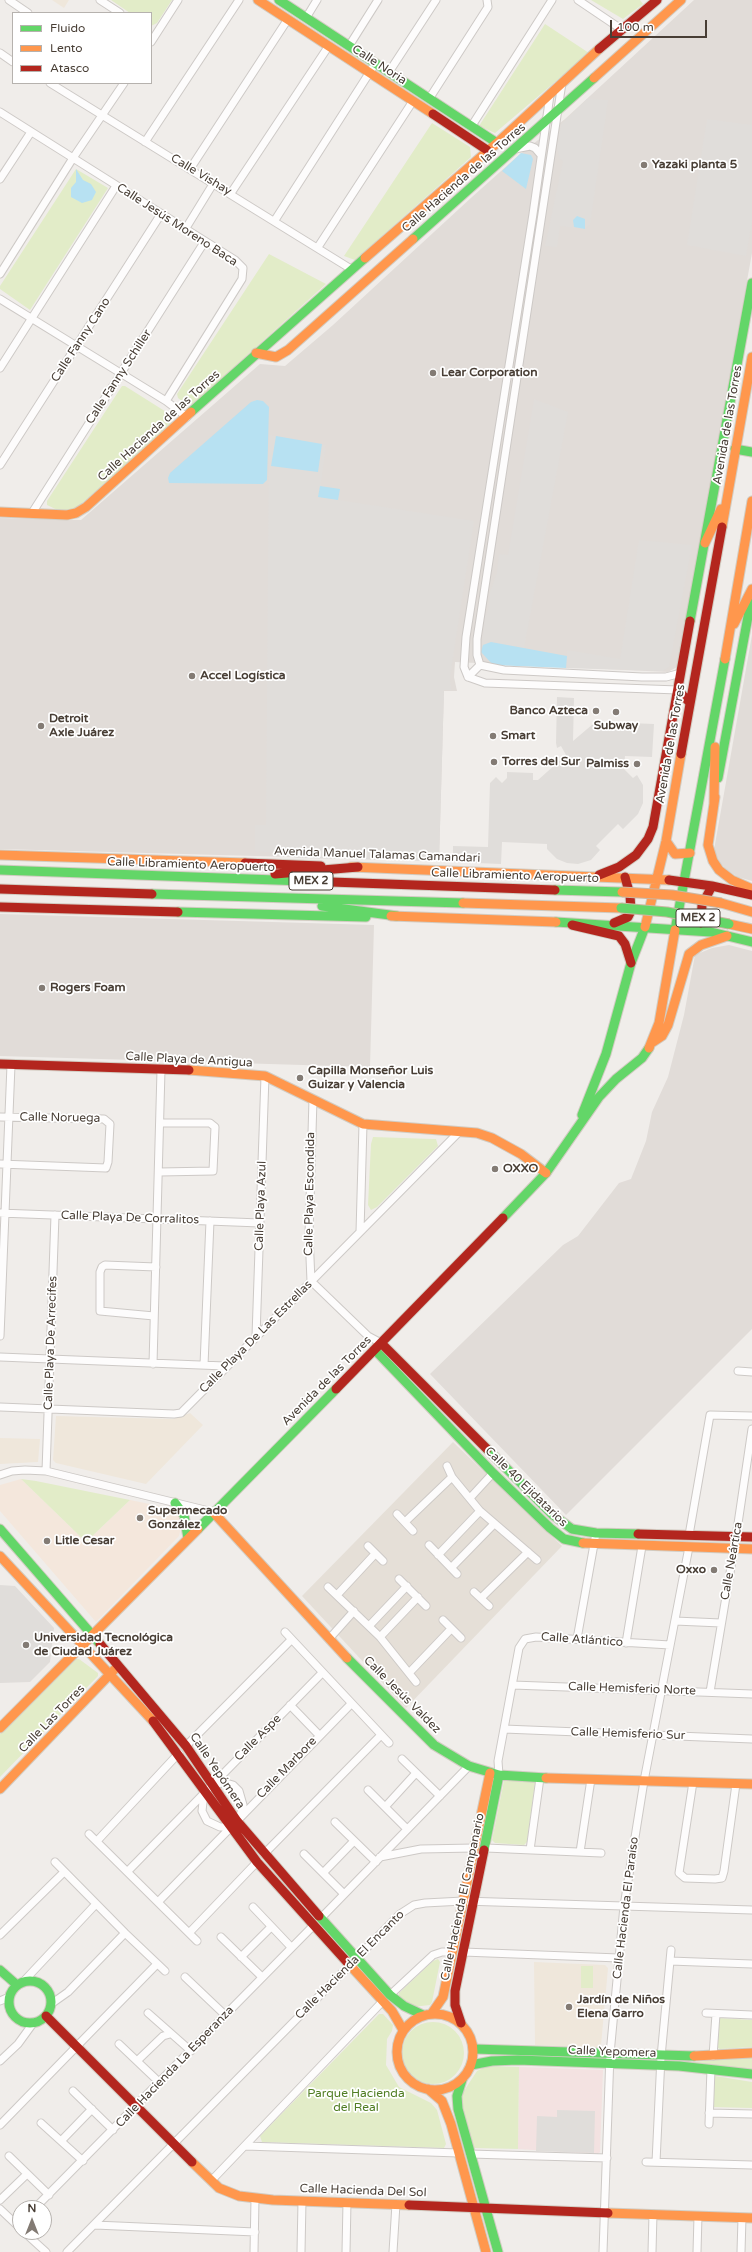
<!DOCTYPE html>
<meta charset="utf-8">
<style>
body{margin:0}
#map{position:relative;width:752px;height:2252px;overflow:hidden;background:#f0edea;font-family:"Varela Round",sans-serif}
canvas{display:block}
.legend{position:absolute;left:12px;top:12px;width:140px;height:72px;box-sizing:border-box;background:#fff;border:1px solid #b6b2ae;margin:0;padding:5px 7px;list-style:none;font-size:12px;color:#483e35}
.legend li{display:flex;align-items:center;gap:8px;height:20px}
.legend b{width:20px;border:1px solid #b6b2ae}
.north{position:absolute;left:12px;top:2200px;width:40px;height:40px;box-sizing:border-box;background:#fff;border:1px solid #b6b2ae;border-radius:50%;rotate:0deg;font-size:11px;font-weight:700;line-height:16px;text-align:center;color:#483e35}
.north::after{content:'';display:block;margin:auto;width:14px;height:18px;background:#837b74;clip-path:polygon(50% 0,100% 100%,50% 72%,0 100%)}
.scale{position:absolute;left:610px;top:20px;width:97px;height:18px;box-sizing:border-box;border:2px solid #483e35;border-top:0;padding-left:5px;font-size:12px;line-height:14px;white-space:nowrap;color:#483e35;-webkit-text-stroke:3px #fff;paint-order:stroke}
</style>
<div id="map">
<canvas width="752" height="2252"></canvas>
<ul class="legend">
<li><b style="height:5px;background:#63d668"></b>Fluido</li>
<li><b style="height:5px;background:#ff974d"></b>Lento</li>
<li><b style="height:5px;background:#b3261e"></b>Atasco</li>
</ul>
<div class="north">N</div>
<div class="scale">100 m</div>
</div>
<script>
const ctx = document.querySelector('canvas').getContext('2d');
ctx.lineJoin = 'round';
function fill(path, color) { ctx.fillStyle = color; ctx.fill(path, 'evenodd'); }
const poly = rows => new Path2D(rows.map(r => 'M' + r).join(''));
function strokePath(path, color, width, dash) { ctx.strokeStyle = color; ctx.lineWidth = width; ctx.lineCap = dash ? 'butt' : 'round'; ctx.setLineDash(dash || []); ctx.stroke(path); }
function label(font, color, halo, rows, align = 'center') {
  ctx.font = font + ' "Varela Round",sans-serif'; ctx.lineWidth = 3.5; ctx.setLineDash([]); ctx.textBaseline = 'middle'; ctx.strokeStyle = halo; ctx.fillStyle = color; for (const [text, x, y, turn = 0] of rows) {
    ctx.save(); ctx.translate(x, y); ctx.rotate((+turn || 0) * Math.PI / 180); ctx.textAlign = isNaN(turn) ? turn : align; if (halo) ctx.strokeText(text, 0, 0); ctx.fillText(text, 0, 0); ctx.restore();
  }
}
fill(poly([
 [453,1442,562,1546,406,1708,302,1596]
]), '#e5dfd7');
fill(poly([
 [21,1479,86,1542,130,1500,179,1510,183,1518,179,1536,96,1622,0,1511,0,1485]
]), '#f4e7dc');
fill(poly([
 [694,0,752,0,752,253,677,667,668,672,455,662,454,677,457,691,444,691,439,861,0,849,0,518,81,520,260,364,285,366,333,325,472,197,519,155,565,119],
 [752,635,752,881,738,877,727,870,720,863,714,850],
 [0,914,374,925,370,1067,0,1056],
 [729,945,752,951,752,1329,566,1515,430,1374,563,1245,578,1236,619,1183,631,1179,646,1141,652,1112,668,1077,684,1015,695,955,712,948]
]), '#e1dcd8');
fill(poly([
 [52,0,69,0,64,8],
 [190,1413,203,1425,146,1484,56,1463,53,1460,56,1416,173,1419],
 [0,1438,40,1439,38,1462,0,1464],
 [534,1962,605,1965,608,1968,601,2045,598,2048,535,2045]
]), '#efe7db');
fill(poly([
 [519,2067,603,2070,600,2152,598,2154,518,2149]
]), '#f3e2e1');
fill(poly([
 [111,0,172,0,157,23,151,26,151,13,130,13],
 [591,0,640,0,643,4,623,19],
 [545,24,589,53,495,133,479,126],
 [432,123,470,147,471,157,355,260,344,256],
 [76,169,108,188,30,310,0,289,0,286],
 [269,254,326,284,193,404,186,404,178,398,177,394],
 [122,386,125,386,171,415,172,424,71,513,66,514,47,505,47,501],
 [373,1137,432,1139,436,1139,438,1146,377,1207,371,1210,368,1205,371,1144],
 [21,1479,36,1481,130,1500,86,1542],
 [76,1659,79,1659,98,1673,98,1676,0,1777,0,1734],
 [504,1781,531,1781,535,1783,527,1842,524,1845,495,1843,492,1840],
 [438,1959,440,1962,432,2002,430,2005,413,2007,399,1997,399,1993,433,1961],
 [581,1966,593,1966,593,1988,581,1988],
 [379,2014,383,2014,393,2025,392,2031,387,2039,386,2065,399,2087,431,2103,437,2110,446,2144,444,2148,262,2142,260,2136],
 [718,2018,752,2020,752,2047,720,2049,716,2047],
 '402 2053a31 31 0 1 1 62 0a31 31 0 1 1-62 0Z',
 [741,2057,752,2058,752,2070,687,2063],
 [487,2066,519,2067,518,2149,475,2148,472,2146,462,2109,460,2097,477,2071],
 [715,2076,752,2082,752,2108,712,2107,713,2077]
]), '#e2ecc8');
fill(poly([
 [587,99,608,100,590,225,585,229,560,226,557,247,545,246,563,161,560,159,557,147,561,125],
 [707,119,752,125,752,220,746,256,687,245],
 [534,399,568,412,525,643,524,648,491,642,483,645,481,652,485,617,488,610,490,592,497,572,499,554,508,555],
 [269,435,326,445,319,497,474,521,450,677,451,690,444,690,439,861,298,858,269,852,255,851,255,825,266,825],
 [639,540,692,545,669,667,663,671,566,668,567,650,620,659],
 [557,697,574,698,573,741,593,724,606,722,654,724,652,757,625,756,624,769,633,778,637,775,643,785,643,803,638,814,623,829,618,824,596,846,600,850,591,860,578,864,567,863,557,859,547,849,547,844,502,842,501,864,453,862,453,846,488,847,490,783,496,777,502,783,507,778,507,772,533,773,533,780,538,780,566,755,561,746,557,748,556,743],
 [0,1585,15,1586,54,1628,50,1662,30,1682,0,1683],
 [557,2110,595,2111,594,2153,536,2151,537,2116,557,2117]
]), '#e0ddda');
fill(poly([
 [521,153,531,155,533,159,526,189,502,171],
 [76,169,83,180,91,184,96,192,92,200,82,203,71,197,71,188,76,182],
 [577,216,585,219,585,229,574,227,573,220],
 [257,400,263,401,269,407,267,480,263,484,169,483,168,478,170,473,251,402],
 [276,436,322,444,318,472,271,466],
 [320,486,340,489,338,500,318,497],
 [491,642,567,656,566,668,493,665,481,652,483,645]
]), '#b7e1f2');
const street = poly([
 [9,0,28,13],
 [100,0,120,13],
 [578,0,621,29],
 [306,18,317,0],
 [151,42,178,0],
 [349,46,378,0],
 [0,53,13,62],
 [389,72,436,0],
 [50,83,351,269],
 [429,99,488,7,487,0],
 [0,112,235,260,243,268,242,279,166,401],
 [471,127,552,0],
 [145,142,239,0],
 [515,149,530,146,535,148,541,155],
 [190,169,288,19],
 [0,179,31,132],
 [231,193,328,47],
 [275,220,375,64],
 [186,228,213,184],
 [318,247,413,101],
 [0,274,73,158,124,83],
 [0,299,166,401,187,417],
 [0,368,116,186],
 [0,465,161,214],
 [32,513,205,241],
 [480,665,477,655,477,639,562,83],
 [480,665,504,670,642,677,666,677,681,673],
 [468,677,464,667,466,637,533,214,550,95],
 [468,677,485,683,678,690],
 [468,677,480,665],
 [313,1099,309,1235,311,1281,368,1336,381,1343],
 [0,1117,104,1119,110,1124,108,1162,106,1168,0,1164],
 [160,1172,213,1171,215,1127,210,1123,160,1123],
 [0,1213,260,1223],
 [360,1232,363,1124],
 [154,1316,100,1311,100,1272,102,1267,105,1265,156,1267],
 [0,1336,11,1065],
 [256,1336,265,1076],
 [0,1357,225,1366],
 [153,1364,161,1070],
 [204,1365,210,1221],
 [738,1371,752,1372],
 [0,1407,174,1414,181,1413,459,1132],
 [447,1466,452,1477,480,1511,537,1560],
 [46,1471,55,1215],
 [0,1475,12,1471,25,1470,46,1471,213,1512],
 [470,1498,493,1473],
 [397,1514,413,1531],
 [405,1522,452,1477],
 [689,1535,710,1415,752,1416],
 [429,1545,457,1574],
 [368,1546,383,1561],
 [438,1555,480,1511],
 [451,1568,494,1524],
 [399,1579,426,1606],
 [328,1587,380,1637,416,1682],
 [474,1592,489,1606],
 [337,1595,375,1554],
 [481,1598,528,1552],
 [443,1620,461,1638],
 [675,1621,721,1623],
 [369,1626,407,1586],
 [285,1632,389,1743],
 [380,1637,418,1597],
 [329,1639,354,1611],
 [577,1639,596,1533],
 [626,1643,642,1546],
 [409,1673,451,1629],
 [513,1685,752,1694],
 [710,1692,736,1537,752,1429],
 [290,1705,319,1735],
 [504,1729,752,1739],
 [186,1746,291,1640],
 [402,1759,440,1796],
 [499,1775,498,1761,519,1648,525,1639,536,1637,670,1645],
 [693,1782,679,1873,685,1878,715,1879,722,1878,724,1871,736,1784],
 [212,1784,226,1783,233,1785,239,1791,243,1805,240,1816],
 [368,1790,407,1829],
 [204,1793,202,1811,207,1821,220,1827,230,1827],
 [385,1807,416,1773],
 [335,1822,376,1862],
 [89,1834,197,1941],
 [97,1841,179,1753],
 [486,1848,601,1853],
 [530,1850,540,1778],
 [580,1852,591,1779],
 [264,1854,381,1735],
 [304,1854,344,1894],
 [380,1857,421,1849,474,1848],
 [55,1862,125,1933,165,1971],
 [128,1871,322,1673],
 [323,1873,354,1841],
 [158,1902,351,1704],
 [253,1907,291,1947],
 [321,1918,469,1766],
 [189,1933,257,1862],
 [0,1935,64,1872],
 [221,1937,262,1977],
 [463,1952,619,1958],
 [241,1957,271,1927],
 [670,1961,752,1964],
 [185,1977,225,2015],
 [23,1982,96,1904],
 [390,1995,433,1955,442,1952,453,1952],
 [0,2001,9,1997],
 [51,2004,68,1992,125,1933],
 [148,2013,191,2051],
 [706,2013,752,2015],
 [119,2044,160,2083],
 [713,2056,716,2014],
 [0,2061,18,2044,34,2022],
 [137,2061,163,2036,170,2034],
 [73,2091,113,2130],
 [709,2113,752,2114],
 [41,2123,83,2161],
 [709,2124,711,2069],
 [0,2125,157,1964],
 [61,2141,92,2109],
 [245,2146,459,2153],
 [470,2154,607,2158],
 [9,2156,49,2195],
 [646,2162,752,2165],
 [656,2162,661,2057,671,1950],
 [211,2181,383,2001],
 [0,2200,27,2174],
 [35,2208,314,1925],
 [0,2209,20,2228],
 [95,2225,255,2232],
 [24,2232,46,2252],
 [67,2252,400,1914,414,1905,425,1903,463,1901,752,1910],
 [254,2252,255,2199],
 [301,2252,302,2201],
 [346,2252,347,2202],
 [393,2252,396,2204],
 [603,2252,610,2054,624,1906,644,1781,689,1547],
 [652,2252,653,2214],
 [697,2252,698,2216],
 [741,2252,742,2218]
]);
const fast = poly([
 [279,0,497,143],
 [413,239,594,78],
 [191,412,365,258],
 [735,449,752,452],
 [690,621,752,283],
 [718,778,752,595],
 [0,870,331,882],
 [555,890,622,892],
 [152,894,463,903],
 [322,906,397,916],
 [178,912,366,917],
 [556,922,711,932,752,942],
 [675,930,725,659],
 [582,1115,606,1054,631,963,645,927],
 [503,1218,546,1173,599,1097,616,1079,642,1058,649,1048],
 [375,1350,493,1473,550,1528,564,1539,583,1543],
 [487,1449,553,1515,572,1529,596,1533,638,1534],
 [175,1503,184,1515,188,1538],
 [0,1529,100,1644],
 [198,1529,336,1389],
 [347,1658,434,1745,469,1766,499,1775,546,1778],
 [484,1850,499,1775],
 [319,1916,390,1995,404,2006,423,2015],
 [0,1970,17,1985],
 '9 2002a21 21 0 1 1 42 0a21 21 0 1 1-42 0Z',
 [474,2049,694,2056],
 [471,2065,492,2061,518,2060,679,2066,752,2074],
 [462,2080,457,2096,458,2109,498,2252]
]);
const slow = poly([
 [258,0,433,114],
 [594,78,681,0],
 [365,258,497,143,599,49],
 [256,353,276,357,288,350,413,239],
 [0,512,67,515,76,513,86,507,191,412],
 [722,527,752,357],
 [705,543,721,509],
 [734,624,752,589],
 [725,659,752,501],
 [715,797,708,845,713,861,719,870,732,880,752,889],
 [714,804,715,747],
 [666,841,675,854,690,853],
 [0,855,245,863],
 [351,867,669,880],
 [463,903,621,908],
 [721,903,752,912],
 [391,916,556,922],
 [729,924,752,929],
 [645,927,666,841,681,754],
 [653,1042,662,1036,668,1025,689,954,701,945,727,936],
 [649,1048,659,1023,675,930],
 [189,1070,265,1076,363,1124,477,1133,492,1138,521,1154,546,1173],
 [213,1512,347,1658],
 [583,1543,752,1549],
 [0,1556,153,1721],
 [0,1728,198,1529],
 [546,1778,752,1784],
 [0,1789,114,1670],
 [347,1962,392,2011,403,2030],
 [432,2013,443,1997,490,1773],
 '397 2052a38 38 0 1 1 76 0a38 38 0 1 1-76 0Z',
 [694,2056,752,2053],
 [428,2089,442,2101,451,2124,486,2252],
 [192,2162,219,2188,239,2196,273,2200,409,2205],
 [608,2213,752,2218]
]);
const jam = poly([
 [599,49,657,0],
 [433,114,487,150],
 [678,690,690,703],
 [681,754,722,527],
 [245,863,321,866],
 [275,874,358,867],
 [599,875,619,867,636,855,648,839,653,827,690,621],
 [669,880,712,886,752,895],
 [331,882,555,890],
 [0,889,152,894],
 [0,907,178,912],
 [614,923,628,917,631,911,630,895,625,877],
 [701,923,702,905,712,886],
 [572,925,619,936,625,944,631,963],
 [0,1064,189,1070],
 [381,1343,487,1449],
 [336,1389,503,1218],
 [638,1534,752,1537],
 [100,1644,186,1746,237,1821,319,1916],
 [153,1721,257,1862,347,1962],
 [46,2016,192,2162],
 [461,2023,455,2005,455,1991,484,1850],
 [409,2205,608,2213]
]);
strokePath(street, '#cdc9c6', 9);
strokePath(fast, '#d2ccc2', 11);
strokePath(slow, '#d2ccc2', 11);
strokePath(jam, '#d2ccc2', 11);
strokePath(street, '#fdfcfc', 7);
strokePath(fast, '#63d668', 9);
strokePath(slow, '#ff974d', 9);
strokePath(jam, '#b3261e', 9);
const fastBridge = poly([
 [621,908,667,912,729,924]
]);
const slowBridge = poly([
 [622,892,672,895,721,903]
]);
strokePath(fastBridge, '#cab7a3', 11, []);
strokePath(slowBridge, '#cab7a3', 11, []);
strokePath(fastBridge, '#63d668', 9);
strokePath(slowBridge, '#ff974d', 9);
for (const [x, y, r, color] of [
 [644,165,4,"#837b74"],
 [433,373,4,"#837b74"],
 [192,676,4,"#837b74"],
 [596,711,4,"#837b74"],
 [616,712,4,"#837b74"],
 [41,726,4,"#837b74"],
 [493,736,4,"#837b74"],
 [494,762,4,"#837b74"],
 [637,764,4,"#837b74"],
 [42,988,4,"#837b74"],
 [300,1078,4,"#837b74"],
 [495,1169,4,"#837b74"],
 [140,1518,4,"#837b74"],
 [47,1541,4,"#837b74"],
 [714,1570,4,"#837b74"],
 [26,1645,4,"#837b74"],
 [569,2007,4,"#837b74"]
]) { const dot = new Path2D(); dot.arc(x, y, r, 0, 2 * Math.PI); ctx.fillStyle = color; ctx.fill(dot); strokePath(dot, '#fff', 1.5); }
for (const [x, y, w] of [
 [311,881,44],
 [698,918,44]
]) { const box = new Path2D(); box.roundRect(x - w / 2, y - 9, w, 18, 3); ctx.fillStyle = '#fff'; ctx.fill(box); strokePath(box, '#483e35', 1); }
label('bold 11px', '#483e35', null, [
 ["MEX 2",311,881],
 ["MEX 2",698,918]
]);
label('12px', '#483e35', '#fff', [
 ["Calle Noria",379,65,33],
 ["Calle Vishay",201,175,31],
 ["Calle Hacienda de las Torres",464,178,-41],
 ["Calle Jesús Moreno Baca",177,225,33],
 ["Calle Fanny Cano",81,340,-57],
 ["Calle Fanny Schiller",119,377,-57],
 ["Avenida de las Torres",728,425,-80],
 ["Calle Hacienda de las Torres",159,426,-42],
 ["Avenida de las Torres",671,744,-80],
 ["Avenida Manuel Talamas Camandari",377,855,2],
 ["Calle Libramiento Aeropuerto",191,865,2],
 ["Calle Libramiento Aeropuerto",515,876,2],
 ["Calle Playa de Antigua",189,1060,3],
 ["Calle Noruega",60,1118,1],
 ["Calle Playa Escondida",310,1194,-89],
 ["Calle Playa Azul",261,1206,-88],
 ["Calle Playa De Corralitos",130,1218,2],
 ["Calle Playa De Las Estrellas",256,1337,-45],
 ["Calle Playa De Arrecifes",51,1343,-88],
 ["Avenida de las Torres",327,1381,-45],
 ["Calle 40 Ejidatarios",526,1487,44],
 ["Calle Neártica",732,1561,-80],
 ["Calle Atlántico",582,1640,4],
 ["Calle Hemisferio Norte",632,1689,2],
 ["Calle Jesús Valdez",402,1695,45],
 ["Calle Las Torres",52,1719,-46],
 ["Calle Hemisferio Sur",628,1734,2],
 ["Calle Aspe",258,1738,-45],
 ["Calle Marbore",287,1768,-46],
 ["Calle Yepómera",217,1771,56],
 ["Calle Hacienda El Campanario",463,1897,-78],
 ["Calle Hacienda El Paraíso",626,1908,-83],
 ["Calle Hacienda El Encanto",350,1965,-45],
 ["Calle Yepomera",612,2052,2],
 ["Calle Hacienda La Esperanza",175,2067,-46],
 ["Calle Hacienda Del Sol",363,2191,2]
]);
label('bold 12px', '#483e35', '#fff', [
 ["Yazaki planta 5",652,165],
 ["Lear Corporation",441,373],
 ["Accel Logística",200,676],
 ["Banco Azteca",588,711,"right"],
 ["Detroit",49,719],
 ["Axle Juárez",49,733],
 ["Subway",616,726,"center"],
 ["Smart",501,736],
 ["Torres del Sur",502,762],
 ["Palmiss",629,764,"right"],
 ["Rogers Foam",50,988],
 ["Capilla Monseñor Luis",308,1071],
 ["Guizar y Valencia",308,1085],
 ["OXXO",503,1169],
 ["Supermecado",148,1511],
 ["González",148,1525],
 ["Litle Cesar",55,1541],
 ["Oxxo",706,1570,"right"],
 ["Universidad Tecnológica",34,1638],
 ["de Ciudad Juárez",34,1652],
 ["Jardín de Niños",577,2000],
 ["Elena Garro",577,2014]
], 'left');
label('12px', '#517e24', '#fff', [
 ["Parque Hacienda",356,2094],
 ["del Real",356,2108]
]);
</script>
